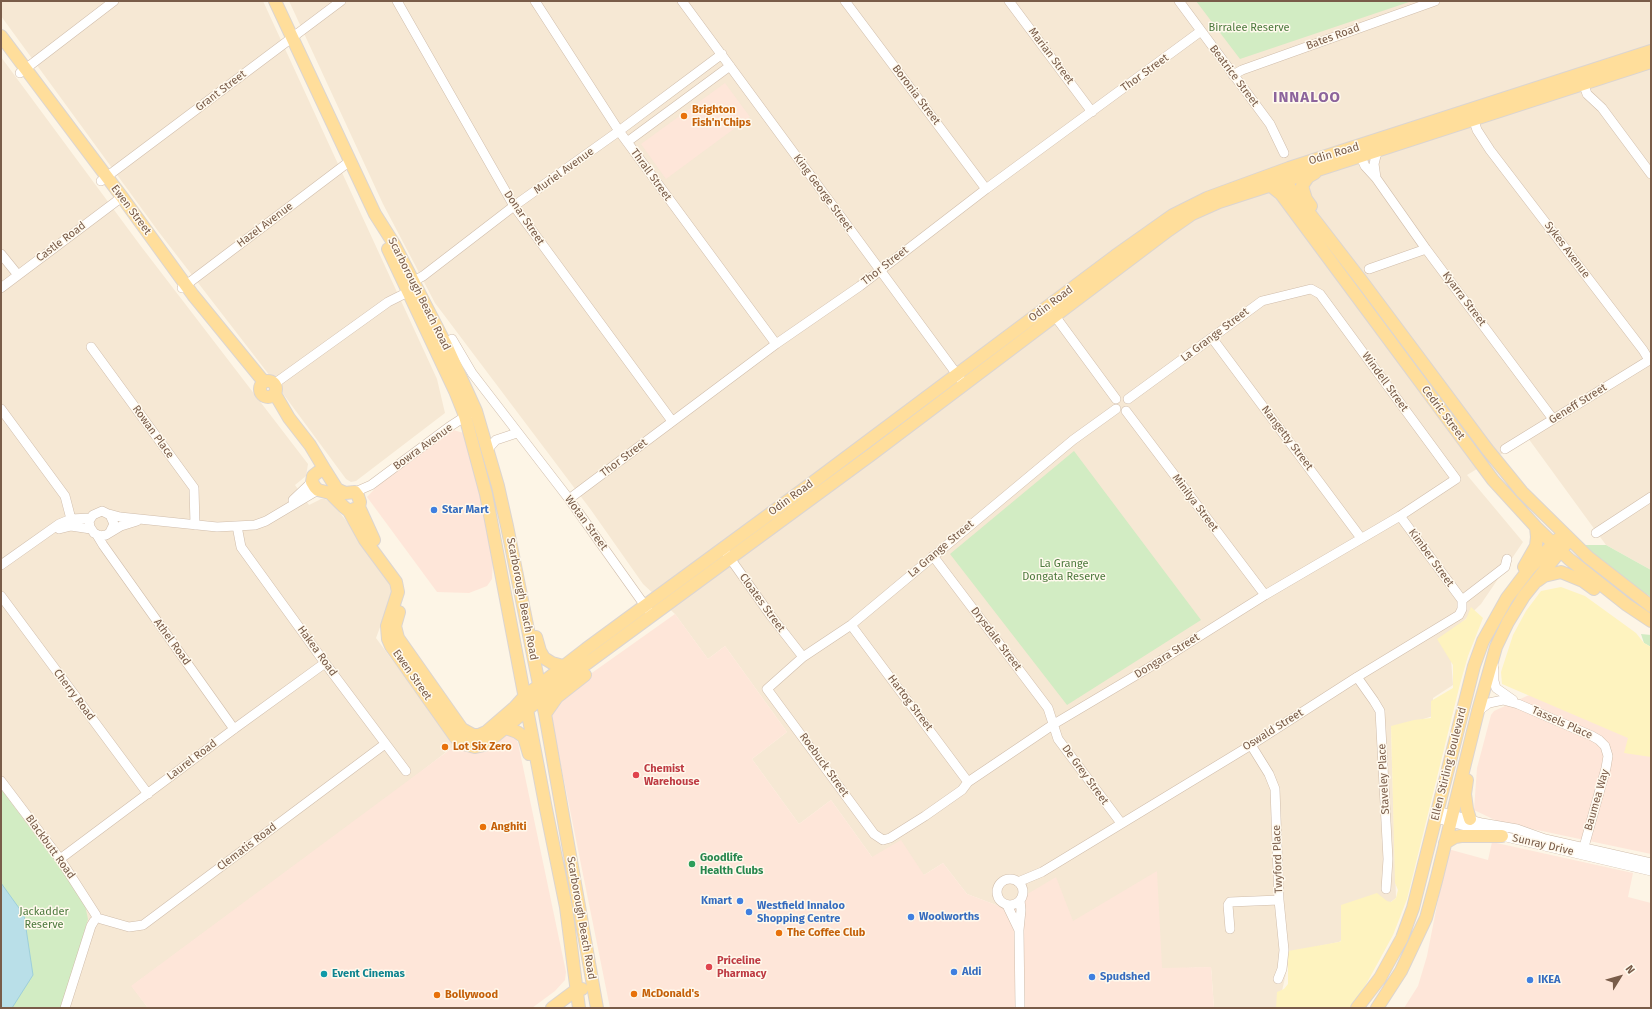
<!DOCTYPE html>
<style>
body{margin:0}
#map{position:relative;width:1652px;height:1009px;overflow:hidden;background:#fdf5e6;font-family:"Fira Sans",sans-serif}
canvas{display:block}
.frame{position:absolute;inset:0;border:2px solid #795c49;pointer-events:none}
.north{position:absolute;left:1600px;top:957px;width:40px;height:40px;-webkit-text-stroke:3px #fff9ed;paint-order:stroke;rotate:53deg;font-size:11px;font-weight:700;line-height:16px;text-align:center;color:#795c49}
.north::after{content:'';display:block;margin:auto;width:14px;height:18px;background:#795c49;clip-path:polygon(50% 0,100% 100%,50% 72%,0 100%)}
</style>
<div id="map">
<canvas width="1652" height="1009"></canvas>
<div class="frame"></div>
<div class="north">N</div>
</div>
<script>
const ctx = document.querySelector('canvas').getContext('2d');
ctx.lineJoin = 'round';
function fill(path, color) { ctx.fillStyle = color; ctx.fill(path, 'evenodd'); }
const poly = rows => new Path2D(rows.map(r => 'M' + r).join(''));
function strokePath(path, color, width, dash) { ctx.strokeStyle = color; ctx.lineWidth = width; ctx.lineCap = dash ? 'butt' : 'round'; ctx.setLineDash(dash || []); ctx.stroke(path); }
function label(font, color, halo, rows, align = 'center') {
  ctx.font = font + ' "Fira Sans",sans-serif'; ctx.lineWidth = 3; ctx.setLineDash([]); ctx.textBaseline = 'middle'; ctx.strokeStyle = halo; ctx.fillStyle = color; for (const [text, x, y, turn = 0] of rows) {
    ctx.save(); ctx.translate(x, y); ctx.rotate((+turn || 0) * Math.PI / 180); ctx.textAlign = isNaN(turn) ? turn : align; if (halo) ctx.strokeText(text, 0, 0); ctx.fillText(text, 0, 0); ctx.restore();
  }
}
fill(poly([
 [1,1,263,1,437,379,445,413,356,481,351,482,346,479,270,376,158,231,1,16],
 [289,1,1651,1,1651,570,1606,545,1528,438,1467,475,1523,542,1481,604,1449,635,1453,685,1433,698,1433,716,1391,729,1396,898,1339,942,1291,952,1278,1008,1214,1008,1211,967,1162,969,1073,921,1004,908,967,894,943,863,924,875,872,857,831,800,799,824,752,759,787,732,725,646,708,659,675,614,643,584,591,510,435,303,383,204],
 [1,57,140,245,308,464,306,476,295,485,309,505,321,499,325,499,332,503,352,528,393,587,391,598,376,638,455,745,403,786,132,986,148,1008,1,1008]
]), '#f6e8d4');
fill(poly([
 [725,83,750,117,666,179,641,144],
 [453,430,464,433,480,492,493,559,492,579,487,586,469,593,437,592,367,497,382,481],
 [675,614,708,659,725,646,787,732,752,759,799,824,831,800,872,857,901,840,924,875,943,863,967,894,1004,908,1056,877,1073,921,1157,871,1162,968,1211,967,1214,1008,610,1008,550,711,565,692],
 [1651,666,1651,854,1499,822,1474,810,1477,768,1491,715,1494,711,1529,695],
 [507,733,514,736,518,743,566,972,565,980,555,991,532,1008,148,1008,131,986,471,734],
 [1492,842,1633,873,1628,897,1651,903,1651,1008,1404,1008,1418,986,1427,956,1448,849,1488,860]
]), '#fee6d9');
fill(poly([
 [1196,1,1412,1,1240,59],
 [1074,451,1201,620,1067,705,950,554],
 [1581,545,1606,545,1651,570,1651,597,1608,569],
 [1641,634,1651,635,1651,647,1644,643],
 [1,789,84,900,88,919,62,1008,1,1008]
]), '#d2ecc3');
fill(poly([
 [1561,587,1585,596,1636,633,1644,643,1651,647,1651,757,1624,753,1628,738,1502,684,1501,672,1513,635,1526,611,1541,591],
 [1471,607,1483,618,1468,656,1460,684,1407,899,1393,935,1363,990,1349,1008,1276,1008,1277,992,1284,989,1288,984,1288,951,1339,942,1341,941,1341,905,1377,893,1387,901,1391,902,1396,898,1398,890,1395,883,1391,726,1414,720,1431,718,1431,701,1453,688,1453,665,1437,639,1466,619]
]), '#fef3bf');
const water = poly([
 [1,883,24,915,33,975,12,1008,1,1008,1,883]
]);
fill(water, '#b9dfe8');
strokePath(water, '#9ecfdb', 1);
const minor = poly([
 [397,1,514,206,672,421],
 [535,1,619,131,776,344],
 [682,1,964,384],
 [845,1,986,189],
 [1009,1,1092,112],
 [1179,1,1270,124,1284,153],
 [20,73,114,1],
 [1233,75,1242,70,1435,1],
 [1582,79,1587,94,1602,108,1651,174],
 [1472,115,1477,130,1490,150,1643,350,1649,360],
 [627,142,730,66],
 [1375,147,1377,152,1374,164,1376,178],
 [1358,151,1365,166,1376,178,1426,249,1553,419],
 [101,181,341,1],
 [1,254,18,275],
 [1369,269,1426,249],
 [408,284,423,276,514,206,619,131,722,54],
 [1,288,122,197],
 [182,288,350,161],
 [1052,312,1116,399],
 [1212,338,1361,538],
 [452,339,472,373,569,499,648,610],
 [91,347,194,488,195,525],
 [274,384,388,302,408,292],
 [1,409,65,496,71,519],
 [1116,409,1073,440,851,625,803,657,767,689,874,834,883,840,890,838,925,816,962,790,968,782,1054,724,1160,661,1265,595,1400,516,1456,479,1320,294,1311,289,1262,301,1128,399],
 [1126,411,1265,595],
 [488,449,496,440,517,433],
 [1505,449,1651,359],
 [355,492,371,485,449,427,469,414],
 [569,499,776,344,860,286,986,189,1201,31],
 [293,500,312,482],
 [109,514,120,517,217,527,255,525,266,521,318,490],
 [1400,516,1462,600],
 [237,526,241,547,325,663,406,771],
 [59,529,71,526,91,529],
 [110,532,114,524,110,515,102,511,93,515,89,521,90,527,94,533,100,536,106,535,121,526,137,521],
 [1596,533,1651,497],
 [97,535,103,545,234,729],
 [727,554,771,616,803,657],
 [933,556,1048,708,1058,739,1121,823],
 [1,565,59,524,71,519,90,518],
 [1,596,148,794],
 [851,625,968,782],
 [1493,665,1494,670,1494,681,1496,688,1513,700],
 [1357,677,1374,701,1380,711,1388,859,1386,889],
 [1478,711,1489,703,1503,700,1518,704,1592,736,1599,740,1605,746,1608,756,1606,768,1582,854],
 [1251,745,1269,774,1275,789,1279,900,1284,950,1282,969,1278,979],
 [1,781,60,859,96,915],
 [1437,811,1482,823,1517,829,1545,839,1651,863],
 [1436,818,1502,836,1651,871],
 [60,859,234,729,325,663],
 '997 892a13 13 0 1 1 26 0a13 13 0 1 1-26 0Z',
 [1018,882,1042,872,1251,745,1357,677,1459,615,1462,609,1462,600,1505,567,1507,559],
 [1007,905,1019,930,1020,1008],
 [101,919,129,927,143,925,385,744],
 [1230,929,1228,905,1230,902,1279,900],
 [1019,930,1021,910,1020,900],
 [65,1008,91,926,94,921]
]);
const major = poly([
 [275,1,375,214,394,244,446,345,476,411,498,486,507,526,545,714,597,1008],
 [1,36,122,197,193,295,264,382],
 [1282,174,1290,188,1361,280,1487,449,1522,492,1588,557,1651,606],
 [1268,181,1271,186,1281,194,1493,480,1536,527,1569,559,1627,605,1651,621],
 [1311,206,1306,199,1302,186,1308,177,1315,173],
 [388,249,455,391,465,416,486,494,546,809,566,907,579,1008],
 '260 389a8 8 0 1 1 16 0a8 8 0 1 1-16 0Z',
 [275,394,289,418,310,445,325,470],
 [325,470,337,489,345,493,355,492,358,496,360,502,359,507,349,511,344,507,330,493,318,490,315,487,312,482,313,476,318,472,325,470],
 [359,507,374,540],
 [349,511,365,540,396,582,398,592,387,626,388,639,391,646,456,738,464,744,475,747,484,745,556,686,872,454,1169,230,1192,214,1219,202,1651,62],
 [1524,567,1536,546,1537,537,1536,527],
 [1537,581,1544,576,1561,572,1583,581,1594,589],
 [399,612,395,626,398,638,462,729,473,735,479,735,486,732,515,707,524,697,586,649,812,483,1115,256,1173,215,1207,198,1289,168,1651,51],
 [536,637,540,651,544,658,552,663,563,666],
 [545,714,557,697,585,675],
 [506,728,517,732,524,737,529,754],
 [1467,780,1465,794,1467,809,1470,819],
 [1445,843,1455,837,1461,836,1502,836],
 [552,1008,576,990,582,989],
 [1357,1008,1380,978,1402,938,1413,908,1474,666,1483,641,1507,598,1529,569,1558,539],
 [1377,1008,1401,971,1426,918,1436,881,1478,711,1496,647,1508,622,1524,596,1565,545]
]);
strokePath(minor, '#d0bdab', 10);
strokePath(major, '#dcd5d0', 14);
strokePath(minor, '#fff', 9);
strokePath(major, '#ffde9b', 12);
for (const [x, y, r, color] of [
 [684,116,4,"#e8710a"],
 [434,510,4,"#3f7fe0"],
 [445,747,4,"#e8710a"],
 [636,775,4,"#e0444e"],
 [483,827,4,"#e8710a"],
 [692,864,4,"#2e9e5b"],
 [740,901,4,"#3f7fe0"],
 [749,912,4,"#3f7fe0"],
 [911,917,4,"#3f7fe0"],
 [779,933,4,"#e8710a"],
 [709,967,4,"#e0444e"],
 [954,972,4,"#3f7fe0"],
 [324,974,4,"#0f9aa8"],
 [1092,977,4,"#3f7fe0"],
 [1530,980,4,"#3f7fe0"],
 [634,994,4,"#e8710a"],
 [437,995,4,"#e8710a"]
]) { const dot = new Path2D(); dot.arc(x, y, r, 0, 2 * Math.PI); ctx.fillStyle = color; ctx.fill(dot); strokePath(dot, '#fff9ed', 1.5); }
label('11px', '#4c793d', '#fff9ed', [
 ["Birralee Reserve",1249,28],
 ["La Grange",1064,564],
 ["Dongata Reserve",1064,577],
 ["Jackadder",44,912],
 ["Reserve",44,925]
]);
label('11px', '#795c49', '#fff9ed', [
 ["Bates Road",1333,37,-20],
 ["Marian Street",1051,56,53],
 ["Thor Street",1145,73,-36],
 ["Beatrice Street",1234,76,53],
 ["Grant Street",221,91,-37],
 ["Boronia Street",916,95,53],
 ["Odin Road",1334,154,-17],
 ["Muriel Avenue",564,171,-36],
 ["Thrall Street",651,175,54],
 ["King George Street",823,193,54],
 ["Ewen Street",131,210,53],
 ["Donar Street",524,218,56],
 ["Hazel Avenue",265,225,-37],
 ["Castle Road",61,242,-37],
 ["Sykes Avenue",1567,250,53],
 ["Thor Street",885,266,-38],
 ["Scarborough Beach Road",419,294,63],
 ["Kyarra Street",1464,299,53],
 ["Odin Road",1051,304,-37],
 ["La Grange Street",1215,335,-37],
 ["Windell Street",1385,382,54],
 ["Geneff Street",1578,404,-32],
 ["Cedric Street",1443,413,53],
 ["Rowan Place",153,432,54],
 ["Nangetty Street",1287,438,53],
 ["Bowra Avenue",423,447,-36],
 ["Thor Street",624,458,-37],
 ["Odin Road",791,498,-36],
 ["Minilya Street",1195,503,53],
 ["Wotan Street",586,523,54],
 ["La Grange Street",941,549,-40],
 ["Kimber Street",1431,558,54],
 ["Scarborough Beach Road",522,599,79],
 ["Cloates Street",762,603,54],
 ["Drysdale Street",996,639,53],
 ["Athel Road",172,642,54],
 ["Hakea Road",317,651,54],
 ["Dongara Street",1167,656,-32],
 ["Ewen Street",412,675,55],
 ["Cherry Road",74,695,53],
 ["Hartog Street",910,703,53],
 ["Tassels Place",1562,723,24],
 ["Oswald Street",1273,730,-32],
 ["Laurel Road",192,760,-37],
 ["Ellen Stirling Boulevard",1449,764,-76],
 ["Roebuck Street",824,765,54],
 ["De Grey Street",1085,775,54],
 ["Staveley Place",1384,779,-93],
 ["Baumea Way",1597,800,-74],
 ["Sunray Drive",1543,845,13],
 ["Blackbutt Road",50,847,54],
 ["Clematis Road",247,847,-37],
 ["Twyford Place",1278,859,-92],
 ["Scarborough Beach Road",581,918,80]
]);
label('bold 11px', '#c56008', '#fff9ed', [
 ["Brighton",692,110],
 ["Fish'n'Chips",692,123],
 ["Lot Six Zero",453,747],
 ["Anghiti",491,827],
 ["The Coffee Club",787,933],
 ["McDonald's",642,994],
 ["Bollywood",445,995]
], 'left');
label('bold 11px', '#366cbe', '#fff9ed', [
 ["Star Mart",442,510],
 ["Kmart",732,901,"right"],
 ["Westfield Innaloo",757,906],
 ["Shopping Centre",757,919],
 ["Woolworths",919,917],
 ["Aldi",962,972],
 ["Spudshed",1100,977],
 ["IKEA",1538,980]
], 'left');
label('bold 11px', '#be3a42', '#fff9ed', [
 ["Chemist",644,769],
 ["Warehouse",644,782],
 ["Priceline",717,961],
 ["Pharmacy",717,974]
], 'left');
label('bold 11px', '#27864d', '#fff9ed', [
 ["Goodlife",700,858],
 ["Health Clubs",700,871]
], 'left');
label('bold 11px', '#0d838f', '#fff9ed', [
 ["Event Cinemas",332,974]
], 'left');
ctx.letterSpacing = '1px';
label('bold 15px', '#8c649c', '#fff9ed', [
 ["INNALOO",1307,98]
]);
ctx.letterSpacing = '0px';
</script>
